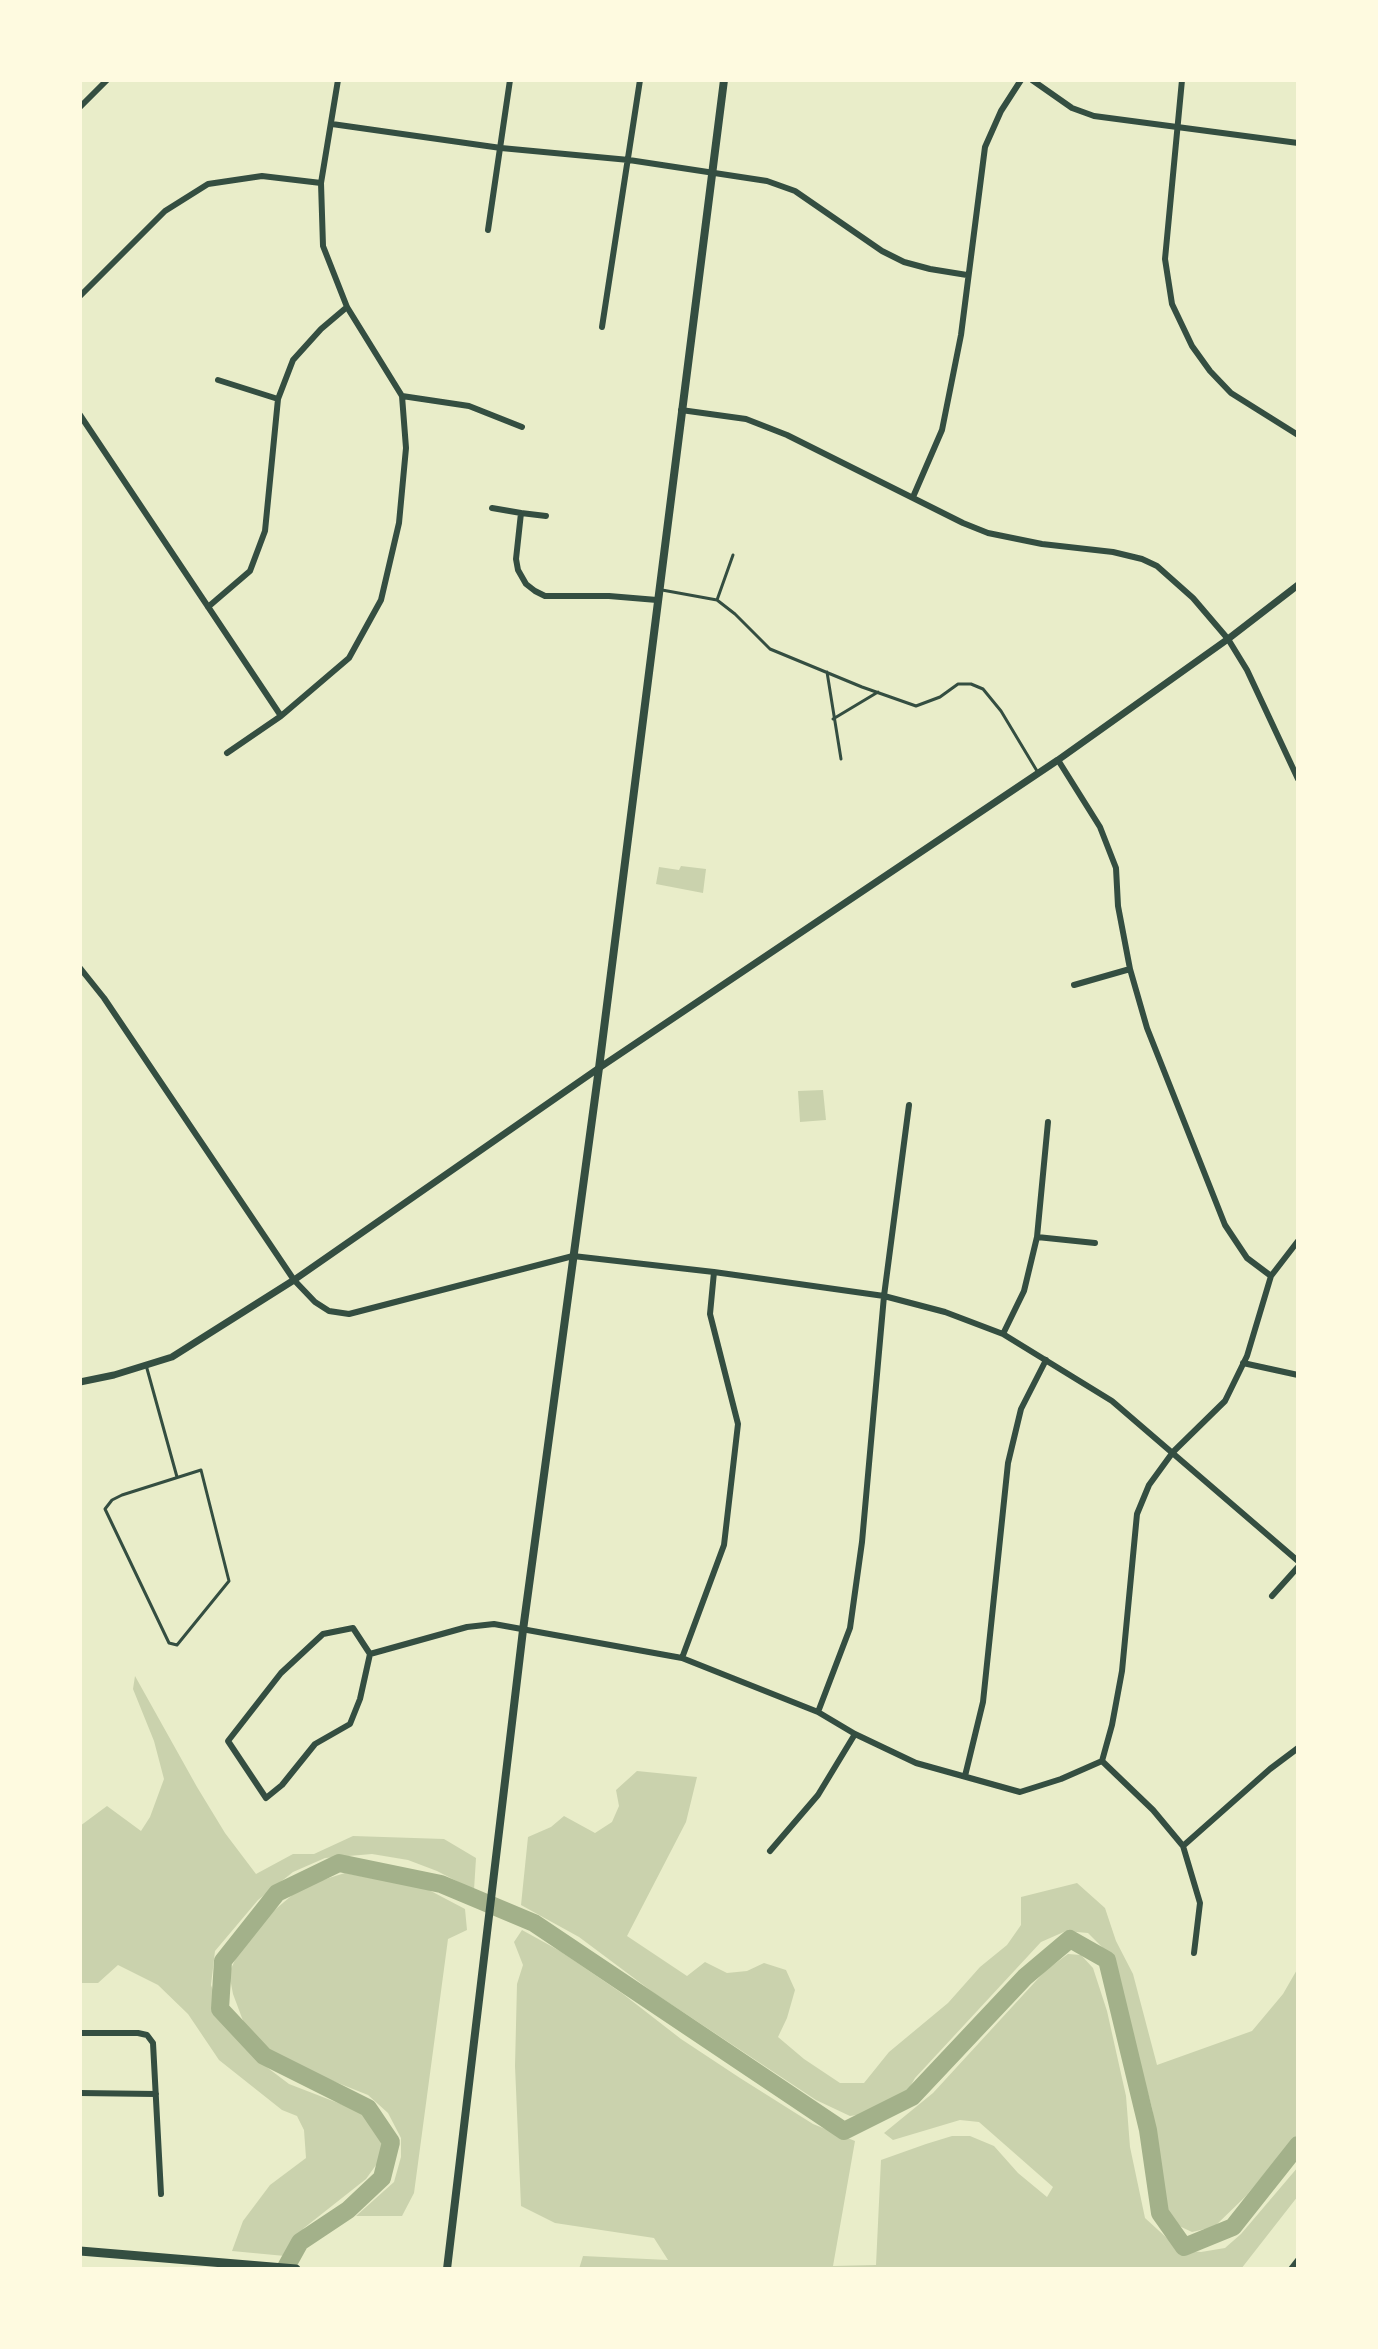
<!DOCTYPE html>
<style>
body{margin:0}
#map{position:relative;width:1378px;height:2349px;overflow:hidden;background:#e9edc9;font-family:"Alegreya Sans",sans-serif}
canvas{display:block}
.frame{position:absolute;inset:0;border:82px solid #fefae0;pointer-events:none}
</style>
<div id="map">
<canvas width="1378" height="2349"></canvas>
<div class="frame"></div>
</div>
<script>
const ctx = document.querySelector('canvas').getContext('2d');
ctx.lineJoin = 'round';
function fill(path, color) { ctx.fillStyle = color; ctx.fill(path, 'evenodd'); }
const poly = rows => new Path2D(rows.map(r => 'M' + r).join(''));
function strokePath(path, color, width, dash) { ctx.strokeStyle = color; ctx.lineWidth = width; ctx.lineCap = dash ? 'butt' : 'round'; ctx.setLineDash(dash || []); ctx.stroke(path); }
fill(poly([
 [681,866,706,869,703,893,656,884,659,867,679,870],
 [823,1090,826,1120,800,1122,798,1091],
 [135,1676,197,1787,225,1833,256,1874,293,1854,314,1854,353,1836,444,1839,476,1858,474,1890,437,1871,408,1860,372,1854,325,1858,293,1872,258,1900,215,1951,211,1985,224,2021,256,2059,289,2084,364,2113,383,2138,381,2158,366,2179,304,2228,285,2256,232,2251,243,2221,270,2185,306,2158,304,2130,297,2116,282,2110,219,2060,188,2014,158,1985,118,1965,98,1983,80,1983,80,1826,107,1806,141,1831,150,1817,164,1779,154,1741,133,1689],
 [637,1771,697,1777,686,1822,627,1936,687,1976,705,1962,727,1973,747,1971,764,1963,786,1970,795,1990,787,2018,778,2037,804,2059,840,2083,864,2083,889,2052,948,2003,980,1967,1007,1945,1021,1925,1021,1897,1077,1883,1105,1908,1116,1941,1133,1974,1157,2065,1252,2031,1283,1994,1298,1968,1298,2134,1245,2197,1214,2227,1192,2232,1177,2225,1165,2206,1152,2108,1110,1955,1088,1933,1066,1931,1041,1942,915,2078,906,2094,872,2113,850,2116,816,2100,654,1993,579,1937,521,1905,528,1837,551,1827,564,1816,595,1833,612,1822,619,1806,616,1790],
 [345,1873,427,1889,465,1909,467,1930,448,1939,414,2193,402,2216,356,2216,394,2182,401,2157,401,2138,388,2113,368,2095,288,2063,264,2048,245,2026,233,1994,229,1973,242,1945,271,1913,303,1886],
 [522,1930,560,1951,623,1994,681,2039,740,2078,813,2124,855,2141,833,2266,876,2265,881,2160,926,2144,952,2136,970,2136,994,2146,1018,2173,1047,2197,1053,2187,979,2122,960,2120,893,2140,884,2133,933,2093,1046,1970,1068,1954,1081,1955,1093,1968,1107,2011,1126,2096,1130,2147,1145,2218,1180,2250,1201,2252,1225,2248,1241,2234,1298,2167,1298,2196,1241,2269,579,2269,583,2256,668,2260,654,2238,555,2223,521,2206,515,2066,517,1984,523,1965,514,1942]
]), '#cad2ad');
strokePath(poly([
 [285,2269,300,2242,348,2210,382,2178,391,2142,368,2108,264,2056,220,2009,223,1961,277,1893,339,1863,441,1884,534,1923,844,2131,912,2097,1025,1977,1070,1939,1107,1960,1148,2130,1160,2213,1184,2247,1233,2227,1298,2145]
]), '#a3b18a', 18);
strokePath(poly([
 [662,590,717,600,735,614,770,649,862,687,916,706,940,697,958,684,971,684,983,689,1001,711,1037,771],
 [717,600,733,555],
 [827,672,841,759],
 [833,719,878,692],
 [146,1365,177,1477],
 [201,1470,229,1581,177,1645,169,1643,105,1509,112,1500,122,1495,201,1470]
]), '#344e41', 3);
strokePath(poly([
 [1032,80,1072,108,1094,116,1298,143],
 [1182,80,1165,259,1172,304,1192,346,1210,371,1231,393,1298,435],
 [80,107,107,80],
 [332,124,501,148,629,160,767,181,795,191,882,251,904,262,930,269,967,275],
 [488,230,510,80],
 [80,296,165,211,208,184,262,176,321,183],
 [602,327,640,80],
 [218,380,278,399],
 [402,396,469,406,522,427],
 [681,410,746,419,787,435,963,523,988,533,1042,544,1113,552,1142,559,1157,566,1193,598,1228,639,1247,670,1298,779],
 [80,415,281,716],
 [913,497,942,430,961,335,985,147,1001,111,1021,80],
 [492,508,521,513],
 [546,516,521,513,516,559,518,570,526,584,535,591,545,596,609,596,657,600],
 [208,607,250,571,265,531,278,399,293,360,321,329,347,307],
 [227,753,281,716,349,658,381,600,399,523,406,448,402,396,347,307,323,246,321,183,338,80],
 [1058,760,1100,827,1116,868,1118,906,1130,969,1147,1028,1225,1225,1247,1258,1271,1276],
 [80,968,104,998,294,1280,315,1302,329,1311,349,1314,573,1256,714,1272,884,1296,945,1312,1003,1334,1112,1401,1298,1561],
 [1074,985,1130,969],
 [1037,1237,1095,1243],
 [1003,1334,1024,1291,1037,1237,1048,1122],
 [1243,1363,1298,1375],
 [1272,1596,1298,1567],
 [370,1654,360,1699,350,1724,315,1744,282,1785,266,1798,228,1741,281,1673,323,1634,353,1628,370,1654,467,1627,494,1624,682,1658,818,1712,855,1734,916,1763,1020,1792,1061,1779,1102,1761,1112,1725,1122,1671,1137,1514,1149,1485,1173,1452,1225,1401,1247,1356,1271,1276,1298,1241],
 [682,1658,724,1545,738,1424,710,1314,714,1272],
 [818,1712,850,1628,862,1542,884,1296,909,1105],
 [1102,1761,1153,1810,1183,1846,1200,1903,1194,1953],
 [965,1776,983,1702,1008,1463,1021,1409,1046,1360],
 [1183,1846,1270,1769,1298,1748],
 [770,1851,818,1795,855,1734],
 [80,2033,138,2033,147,2035,153,2043,161,2194],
 [80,2093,156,2094],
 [1291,2269,1298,2260]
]), '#344e41', 6);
strokePath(poly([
 [80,1382,114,1375,172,1357,294,1280,599,1068,1058,760,1228,639,1298,585]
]), '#344e41', 7);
strokePath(poly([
 [447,2269,523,1630,599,1068,724,80]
]), '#344e41', 8);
strokePath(poly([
 [80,2251,296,2269]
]), '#344e41', 9);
</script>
